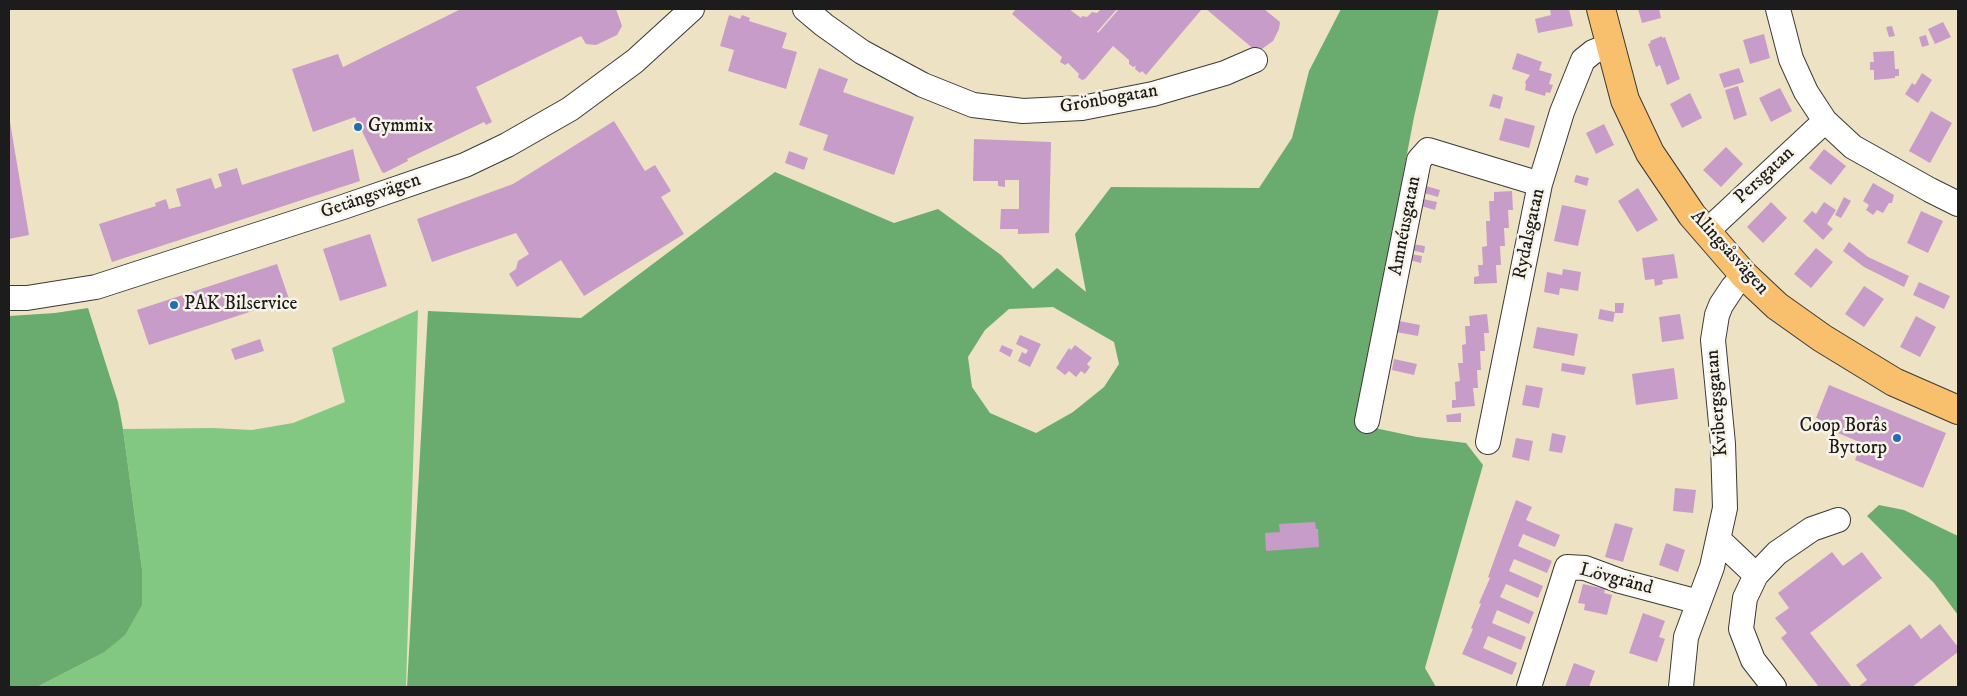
<!DOCTYPE html>
<meta charset="utf-8">
<style>
body{margin:0}
#map{position:relative;width:1967px;height:696px;overflow:hidden;background:#eee2c4;font-family:"IM FELL DW Pica",serif}
canvas{display:block}
.frame{position:absolute;inset:0;border:10px solid #1c1c1c;pointer-events:none}
</style>
<div id="map">
<canvas width="1967" height="696"></canvas>
<div class="frame"></div>
</div>
<script>
const ctx = document.querySelector('canvas').getContext('2d');
ctx.lineJoin = 'round';
function fill(path, color) { ctx.fillStyle = color; ctx.fill(path, 'evenodd'); }
const poly = rows => new Path2D(rows.map(r => 'M' + r).join(''));
function strokePath(path, color, width, dash) { ctx.strokeStyle = color; ctx.lineWidth = width; ctx.lineCap = dash ? 'butt' : 'round'; ctx.setLineDash(dash || []); ctx.stroke(path); }
function label(font, color, halo, rows, align = 'center') {
  ctx.font = font + ' "IM FELL DW Pica",serif'; ctx.lineWidth = 5; ctx.setLineDash([]); ctx.textBaseline = 'middle'; ctx.strokeStyle = halo; ctx.fillStyle = color; for (const [text, x, y, turn = 0] of rows) {
    ctx.save(); ctx.translate(x, y); ctx.rotate((+turn || 0) * Math.PI / 180); ctx.textAlign = isNaN(turn) ? turn : align; if (halo) ctx.strokeText(text, 0, 0); ctx.fillText(text, 0, 0); ctx.restore();
  }
}
fill(poly([
 [418,310,406,687,37,687,103,653,142,569,123,429,213,428,252,430,293,423,345,402,332,348]
]), '#83c882');
fill(poly([
 [1341,9,1439,9,1414,117,1356,424,1417,437,1466,443,1483,465,1425,668,1436,687,407,687,428,311,581,318,775,172,894,223,938,209,1001,255,1033,289,1057,268,1086,292,1075,234,1111,187,1259,188,1292,138,1309,71],
 [1053,307,1114,342,1119,364,1104,387,1073,412,1036,433,990,413,972,387,968,357,985,330,1009,309],
 [88,308,118,402,123,429,142,569,142,605,125,635,103,653,37,687,9,687,9,316,55,313],
 [1879,505,1904,510,1958,536,1958,615,1934,583,1867,516]
]), '#6aac70');
fill(poly([
 [461,9,616,9,622,26,617,35,596,45,586,44,581,36,476,87,492,122,486,125,484,122,407,159,408,161,384,173,382,172,355,117,313,132,292,69,338,54,343,67],
 [1016,9,1069,9,1081,18,1082,16,1087,17,1092,12,1097,13,1101,9,1117,9,1097,32,1098,33,1119,9,1202,9,1146,75,1142,71,1140,73,1135,69,1136,66,1133,67,1129,64,1129,60,1113,46,1085,79,1082,80,1078,77,1079,74,1068,63,1065,65,1060,62,1062,57,1012,14],
 [1206,9,1264,9,1280,22,1279,29,1273,41,1262,49,1256,51],
 [1550,9,1569,9,1573,26,1538,33,1535,19,1551,15],
 [1638,9,1659,9,1661,18,1642,23],
 [729,15,740,19,742,15,750,18,749,21,787,33,782,48,797,52,786,89,728,71,734,50,720,46],
 [1943,22,1951,37,1935,44,1928,29],
 [1892,26,1895,36,1889,37,1886,27],
 [1764,34,1770,58,1750,64,1743,40],
 [1926,35,1929,45,1922,47,1919,37],
 [1662,36,1662,38,1665,37,1680,79,1667,85,1660,65,1656,67,1648,44,1651,43,1650,41],
 [1894,51,1895,69,1899,69,1899,76,1895,76,1895,78,1874,80,1874,70,1870,70,1870,62,1874,62,1873,52],
 [1517,53,1542,62,1539,70,1552,74,1549,84,1553,85,1550,93,1546,92,1545,96,1525,90,1526,85,1525,82,1530,75,1512,69],
 [819,68,848,79,843,92,914,117,894,175,823,150,828,135,799,125],
 [1739,68,1744,82,1724,88,1719,74],
 [1922,73,1932,80,1918,103,1905,94,1912,83,1915,85],
 [1738,86,1747,115,1734,120,1725,90],
 [1780,88,1792,111,1771,122,1759,98],
 [1690,93,1702,118,1682,128,1670,104],
 [1493,94,1503,97,1500,109,1489,106],
 [1931,111,1952,123,1930,163,1909,151],
 [9,116,29,235,9,239],
 [1505,118,1535,126,1529,148,1499,140],
 [614,121,645,171,655,165,671,191,661,197,684,234,584,296,561,260,517,287,509,274,516,269,518,261,529,254,516,233,432,262,417,219,513,184],
 [1604,124,1614,145,1596,154,1586,133],
 [974,139,1051,142,1049,233,1018,234,1018,229,1000,229,1001,209,1019,209,1019,180,1005,180,1005,187,998,186,998,181,973,181],
 [1726,147,1743,164,1721,187,1703,170],
 [353,149,360,181,112,262,99,224,156,206,155,203,166,199,169,209,181,206,176,189,211,178,215,189,222,186,218,174,237,168,242,185],
 [1824,149,1846,166,1831,185,1809,168],
 [789,151,808,158,804,170,785,163],
 [1576,175,1589,178,1587,186,1574,182],
 [1873,183,1894,195,1892,203,1889,203,1883,213,1877,210,1873,215,1866,210,1869,205,1863,201],
 [1426,186,1440,190,1438,197,1424,193],
 [1638,188,1658,220,1637,232,1618,201],
 [1512,191,1513,210,1508,210,1509,228,1504,228,1505,246,1500,246,1501,265,1496,265,1497,283,1474,284,1474,277,1479,276,1478,265,1483,265,1482,247,1487,246,1486,221,1490,221,1489,201,1494,201,1494,192],
 [1844,197,1851,201,1841,218,1835,215],
 [1423,199,1437,202,1435,210,1421,206],
 [1771,202,1787,218,1763,243,1747,227],
 [1824,202,1836,210,1827,224,1833,229,1823,240,1803,221,1812,211,1816,214],
 [1562,205,1586,210,1578,246,1554,241],
 [1921,211,1943,221,1928,253,1907,243],
 [370,234,387,286,340,301,323,249],
 [1849,242,1868,257,1909,276,1904,287,1864,267,1843,251],
 [1412,244,1425,246,1424,253,1411,250],
 [1816,248,1833,262,1811,288,1794,274],
 [1410,254,1422,256,1421,263,1409,260],
 [1674,254,1678,278,1662,280,1663,284,1655,286,1654,279,1645,280,1642,258],
 [277,264,289,299,149,345,137,310],
 [1563,269,1581,272,1578,291,1560,288,1559,295,1544,292,1547,272,1562,275],
 [1919,282,1950,296,1944,309,1913,295],
 [1864,286,1884,299,1864,327,1845,314],
 [1615,303,1624,303,1623,313,1615,313],
 [1600,309,1615,312,1613,322,1598,319],
 [1487,314,1489,333,1484,333,1485,351,1480,351,1481,370,1477,370,1478,388,1473,388,1475,406,1452,408,1452,400,1456,400,1455,382,1460,381,1458,363,1463,363,1462,345,1466,344,1465,326,1470,326,1469,316],
 [1680,314,1684,339,1662,342,1659,317],
 [1916,316,1936,327,1920,357,1900,347],
 [1399,321,1420,325,1418,336,1396,332],
 [1537,327,1578,334,1574,356,1533,348],
 [1020,335,1041,344,1030,367,1018,361,1022,352,1026,354,1028,350,1016,344],
 [260,339,264,351,235,360,231,349],
 [1002,345,1013,350,1010,357,999,351],
 [1075,345,1092,358,1087,364,1090,367,1085,374,1081,371,1076,377,1069,371,1065,375,1056,368,1069,348,1071,350],
 [1394,359,1417,364,1414,375,1392,370],
 [1562,363,1586,367,1584,375,1561,371],
 [1674,368,1678,399,1636,405,1632,374],
 [1526,385,1543,388,1539,408,1522,405],
 [1829,385,1946,433,1923,488,1855,460,1862,443,1816,424,1818,418,1816,418],
 [1461,413,1461,422,1447,422,1446,415],
 [1552,433,1566,436,1562,453,1549,451],
 [1516,438,1533,441,1529,461,1512,457],
 [1675,488,1696,490,1693,513,1673,511],
 [1516,500,1532,507,1526,520,1560,535,1555,547,1523,534,1518,546,1552,561,1547,573,1514,559,1509,571,1543,586,1538,598,1506,584,1500,597,1534,612,1529,624,1497,610,1492,623,1526,637,1521,650,1488,636,1483,648,1517,663,1512,675,1462,654,1473,629,1471,628,1481,604,1479,603,1490,578,1488,577],
 [1315,522,1316,529,1318,529,1319,547,1266,551,1265,533,1280,532,1279,524],
 [1615,523,1633,528,1623,562,1605,557],
 [1666,543,1685,550,1678,572,1659,565],
 [1832,552,1843,566,1862,552,1882,578,1810,633,1852,687,1819,687,1781,638,1787,633,1775,618,1789,608,1778,593],
 [1583,584,1605,589,1604,593,1612,595,1607,615,1584,610,1585,604,1578,603],
 [1643,613,1665,621,1659,637,1665,639,1657,662,1629,653],
 [1910,624,1921,639,1940,624,1958,647,1958,652,1912,687,1858,687,1867,680,1856,665],
 [1574,663,1595,671,1589,687,1565,687]
]), '#c79cc8');
const minor = poly([
 [805,9,824,25,862,52,923,85,973,105,1023,111,1082,108,1153,94,1225,73,1255,60],
 [1778,9,1791,59,1806,92,1825,121,1853,147,1930,190,1958,204],
 [1706,232,1825,121],
 [9,298,27,298,96,287,343,207,465,165,507,145,570,109,635,61,692,9],
 [1367,421,1419,160,1428,150,1540,184],
 [1488,442,1540,184,1562,112,1583,60,1593,52,1610,45],
 [1719,540,1756,575,1745,598,1741,629,1753,660,1774,687],
 [1756,575,1777,553,1812,529,1838,520],
 [1529,687,1567,567,1585,568,1620,581,1699,602],
 [1681,687,1686,637,1712,567,1725,508,1723,444,1713,340,1717,315,1721,305,1733,287,1744,275]
]);
const major = poly([
 [1601,9,1625,100,1650,153,1692,215,1744,275,1777,306,1822,338,1894,382,1958,410]
]);
strokePath(minor, '#3c3a35', 26);
strokePath(major, '#3c3a35', 30);
strokePath(minor, '#fff', 24);
strokePath(major, '#f8bf6c', 28);
for (const [x, y, r, color] of [
 [358,127,5,"#1f6fb2"],
 [174,305,5,"#1f6fb2"],
 [1897,438,5,"#1f6fb2"]
]) { const dot = new Path2D(); dot.arc(x, y, r, 0, 2 * Math.PI); ctx.fillStyle = color; ctx.fill(dot); strokePath(dot, '#f7f3e8', 2); }
label('19px', '#1c1c1c', '#f7f3e8', [
 ["Grönbogatan",1109,100,-10],
 ["Persgatan",1765,176,-43],
 ["Getängsvägen",371,197,-19],
 ["Amnéusgatan",1406,226,-79],
 ["Rydalsgatan",1530,234,-78],
 ["Alingsåsvägen",1729,253,48],
 ["Kvibergsgatan",1718,403,-95],
 ["Lövgränd",1616,580,15]
]);
label('19px', '#1c1c1c', '#f7f3e8', [
 ["Gymmix",368,127],
 ["PAK Bilservice",184,305],
 ["Coop Borås",1887,427,"right"],
 ["Byttorp",1887,449,"right"]
], 'left');
</script>
